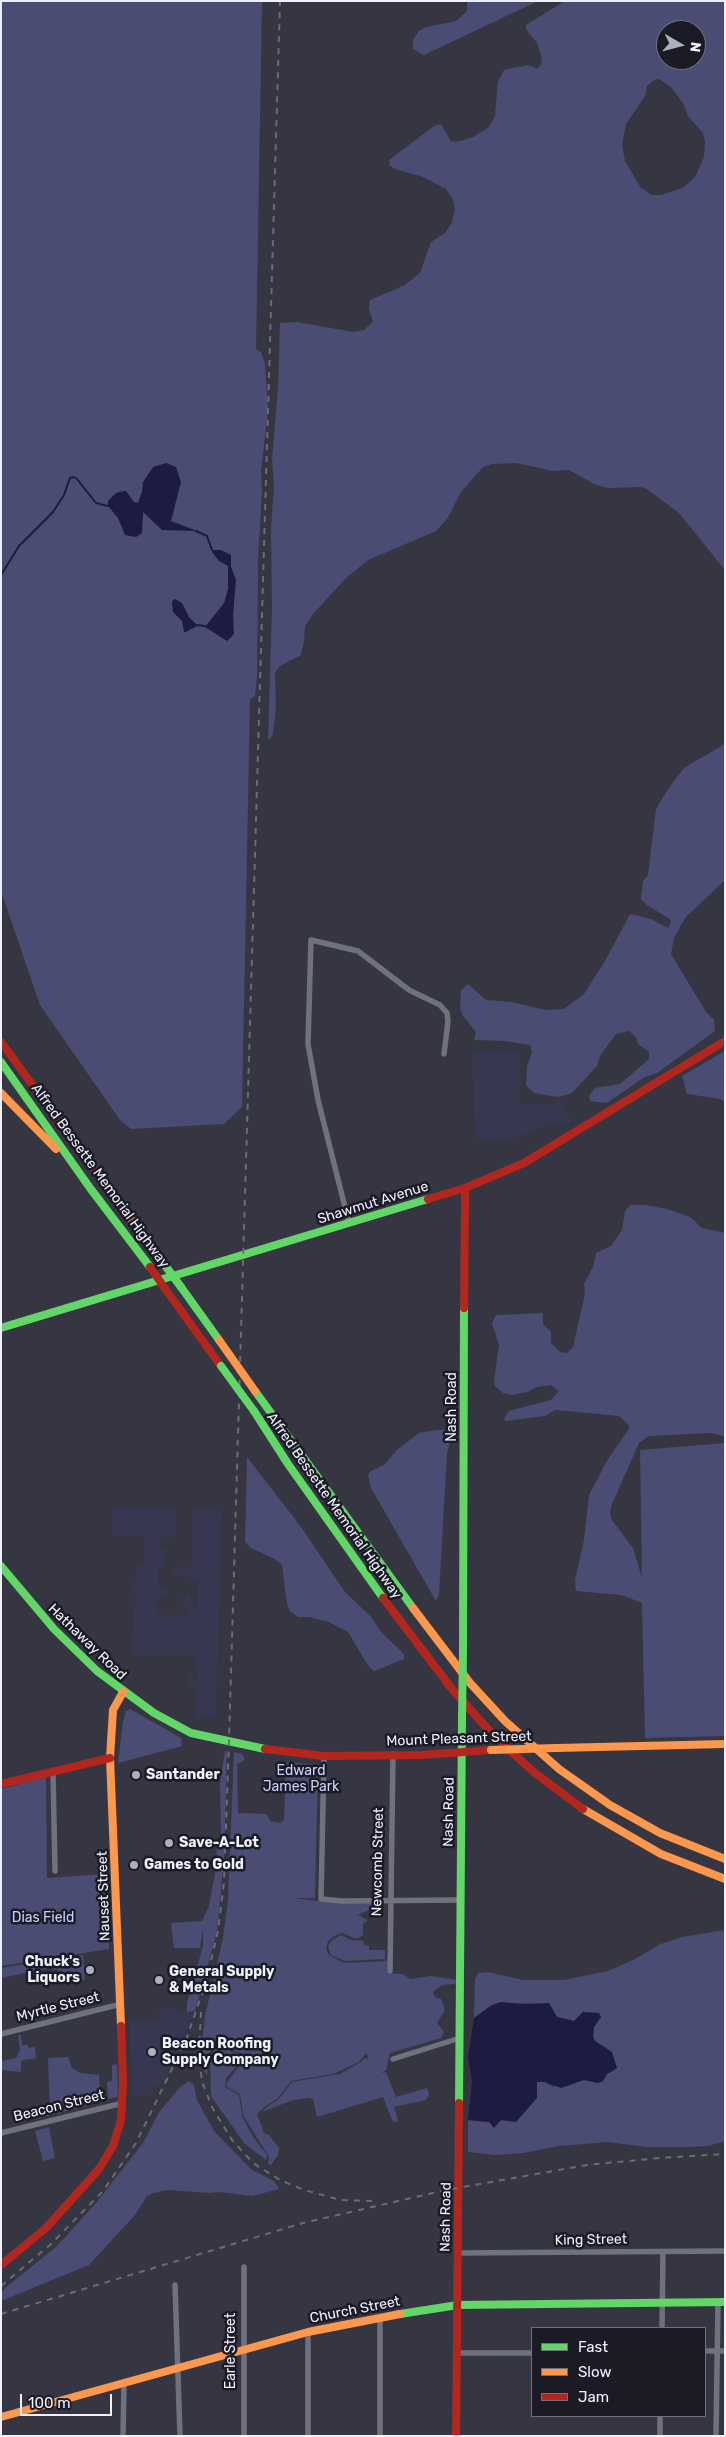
<!DOCTYPE html>
<style>
body{margin:0}
#map{position:relative;width:726px;height:2437px;overflow:hidden;background:#363642;font-family:Rubik,sans-serif}
canvas{display:block}
.frame{position:absolute;inset:0;border:2px solid #eff0fe;pointer-events:none}
.legend{position:absolute;left:531px;top:2327px;width:175px;height:90px;box-sizing:border-box;background:#1a1b25;border:1px solid #6f707c;margin:0;padding:6px 9px;list-style:none;font-size:15px;color:#eff0fe}
.legend li{display:flex;align-items:center;gap:10px;height:25px}
.legend b{width:25px;border:1px solid #6f707c}
.north{position:absolute;left:656px;top:20px;width:50px;height:50px;box-sizing:border-box;background:#1a1b25;border:1px solid #6f707c;border-radius:50%;rotate:98deg;font-size:14px;font-weight:700;line-height:20px;text-align:center;color:#eff0fe}
.north::after{content:'';display:block;margin:auto;width:18px;height:22px;background:#aeafbc;clip-path:polygon(50% 0,100% 100%,50% 72%,0 100%)}
.scale{position:absolute;left:20px;top:2394px;width:92px;height:22px;box-sizing:border-box;border:2px solid #eff0fe;border-top:0;padding-left:6px;font-size:15px;line-height:18px;white-space:nowrap;color:#eff0fe;-webkit-text-stroke:4px #1a1b25;paint-order:stroke}
</style>
<div id="map">
<canvas width="726" height="2437"></canvas>
<div class="frame"></div>
<ul class="legend">
<li><b style="height:6px;background:#63d668"></b>Fast</li>
<li><b style="height:6px;background:#ff974d"></b>Slow</li>
<li><b style="height:6px;background:#b3261e"></b>Jam</li>
</ul>
<div class="north">N</div>
<div class="scale">100 m</div>
</div>
<script>
const ctx = document.querySelector('canvas').getContext('2d');
ctx.lineJoin = 'round';
function fill(path, color) { ctx.fillStyle = color; ctx.fill(path, 'evenodd'); }
const poly = rows => new Path2D(rows.map(r => 'M' + r).join(''));
function strokePath(path, color, width, dash) { ctx.strokeStyle = color; ctx.lineWidth = width; ctx.lineCap = dash ? 'butt' : 'round'; ctx.setLineDash(dash || []); ctx.stroke(path); }
function label(font, color, halo, rows, align = 'center') {
  ctx.font = font + ' Rubik,sans-serif'; ctx.lineWidth = 5; ctx.setLineDash([]); ctx.textBaseline = 'middle'; ctx.strokeStyle = halo; ctx.fillStyle = color; for (const [text, x, y, turn = 0] of rows) {
    ctx.save(); ctx.translate(x, y); ctx.rotate((+turn || 0) * Math.PI / 180); ctx.textAlign = isNaN(turn) ? turn : align; if (halo) ctx.strokeText(text, 0, 0); ctx.fillText(text, 0, 0); ctx.restore();
  }
}
fill(poly([
 [472,1051,519,1051,519,1104,554,1103,562,1100,572,1121,560,1125,558,1121,503,1142,475,1138],
 [112,1506,177,1509,176,1537,159,1537,158,1547,165,1548,164,1567,159,1567,158,1586,167,1587,167,1598,158,1598,157,1614,180,1615,188,1614,189,1608,181,1600,189,1592,193,1607,197,1607,198,1581,190,1580,190,1576,173,1575,174,1566,191,1567,193,1509,222,1510,216,1718,195,1717,196,1685,187,1685,189,1674,193,1675,193,1680,196,1681,197,1656,146,1655,146,1657,132,1654,135,1591,130,1591,131,1583,135,1583,136,1566,144,1566,145,1536,111,1535],
 [176,2007,177,2014,194,2013,168,2077,163,2086,159,2084,155,2086,150,2096,132,2096,129,2022,158,2020,159,2008]
]), '#363750');
fill(poly([
 [1,1,262,1,256,349,261,352,265,364,268,410,261,472,262,490,258,561,257,677,255,696,250,699,242,1107,224,1124,131,1129,120,1120,40,1005,1,891],
 [467,1,538,1,424,55,413,49,413,40,419,31,427,27,456,21,467,11],
 [565,1,725,1,725,570,679,513,647,489,640,487,608,488,594,484,569,470,553,471,516,463,492,464,483,467,461,492,447,519,436,531,368,560,345,579,313,614,305,626,304,641,301,655,280,666,275,672,276,707,273,733,271,738,268,740,272,609,271,529,274,485,272,459,278,389,280,323,296,322,354,332,364,330,373,321,369,309,370,300,405,285,420,273,431,242,445,233,451,224,455,210,453,199,446,189,423,177,395,169,390,166,389,160,434,126,441,124,451,141,456,142,473,137,489,127,495,116,498,81,504,70,528,65,537,69,541,64,542,58,537,43,526,29,526,25],
 [666,30,696,30,696,60,666,60],
 [659,79,671,87,683,103,688,116,703,133,705,141,704,157,695,177,683,188,661,195,652,195,641,188,625,161,622,145,626,124,645,96,647,86,654,80],
 [725,744,725,880,685,918,674,938,671,954,706,1012,714,1020,715,1031,657,1073,643,1078,607,1103,590,1101,589,1096,595,1088,620,1084,649,1059,649,1052,638,1044,636,1037,629,1031,616,1034,600,1056,597,1066,572,1093,558,1097,534,1093,526,1085,527,1066,532,1052,530,1045,505,1041,474,1040,476,1032,463,1016,460,1008,461,990,468,984,486,1000,512,1002,545,1010,564,1009,584,994,605,961,630,914,651,919,668,928,671,922,670,919,648,906,641,899,643,881,648,875,656,809,668,789,684,768],
 [725,1051,725,1102,720,1099,687,1094,682,1076],
 [630,1205,645,1205,667,1209,690,1217,702,1228,725,1233,725,1436,709,1433,649,1436,639,1443,612,1504,610,1512,611,1519,633,1548,642,1578,640,1450,725,1443,725,1736,645,1738,642,1603,622,1595,576,1591,575,1580,584,1540,589,1495,608,1459,628,1430,629,1425,619,1416,555,1410,545,1416,506,1421,504,1419,509,1411,551,1400,559,1391,551,1385,537,1387,527,1392,512,1395,503,1393,495,1386,494,1381,499,1345,492,1323,496,1315,543,1313,543,1324,551,1332,551,1343,560,1352,567,1353,573,1347,585,1294,584,1284,593,1267,596,1253,611,1246,622,1230,625,1211],
 [436,1430,446,1430,450,1443,447,1452,439,1594,436,1601,371,1488,368,1475,371,1471,384,1465,398,1449,419,1433],
 [247,1457,301,1527,345,1592,371,1617,382,1633,404,1654,404,1659,374,1671,367,1664,348,1632,329,1622,309,1617,298,1617,290,1611,287,1604,282,1565,275,1559,251,1548,245,1542],
 [130,1709,181,1738,182,1746,118,1763,123,1721,126,1711],
 [225,1751,227,1751,224,1857,217,1932,195,2011,187,2012,187,2003,203,1946,203,1928,200,1948,174,1948,171,1923,202,1921,209,1906,216,1868,217,1842,221,1842,221,1840,220,1783],
 [234,1752,242,1754,244,1757,244,1761,237,1764,238,1813,267,1814,270,1821,280,1823,284,1820,286,1762,318,1765,315,1898,292,1898,334,1903,373,1903,373,1905,369,1910,358,1915,368,1920,363,1924,363,1935,357,1939,342,1933,334,1936,328,1941,326,1948,329,1955,344,1963,387,1961,387,1973,403,1974,410,1979,431,1976,456,1980,455,1984,442,1985,433,1992,435,1997,441,1999,445,2010,437,2023,444,2032,441,2038,390,2053,386,2070,381,2073,386,2072,396,2097,427,2088,429,2095,426,2100,394,2107,398,2121,393,2122,383,2097,317,2117,313,2099,308,2098,293,2100,262,2112,268,2106,278,2100,292,2082,340,2074,361,2062,365,2058,367,2060,368,2056,366,2053,359,2062,333,2074,291,2081,277,2099,267,2105,257,2114,264,2133,269,2135,279,2148,278,2155,271,2165,268,2164,269,2157,243,2115,240,2094,227,2087,226,2084,239,2066,242,2057,241,2053,232,2050,227,2042,223,2041,209,2053,207,2076,203,2068,202,2043,205,2016,223,1938,228,1900],
 [46,1777,47,1878,106,1874,109,1949,1,1966,1,1789],
 [725,1930,725,2141,708,2146,688,2147,648,2147,607,2142,559,2146,523,2153,496,2155,468,2152,468,2120,490,2122,505,2120,513,2122,537,2089,536,2084,537,2082,545,2082,553,2087,584,2080,598,2083,603,2081,607,2074,615,2070,607,2049,595,2041,593,2037,594,2027,601,2017,597,2013,583,2012,574,2021,557,2017,537,2004,515,2003,492,2005,474,2018,475,1979,478,1973,488,1972,523,1980,564,1980,608,1971,633,1960,661,1944,682,1937],
 [341,1935,351,1940,363,1941,364,1945,369,1946,369,1950,385,1950,385,1959,345,1961,331,1955,328,1946,331,1941],
 [83,1955,85,1979,80,1982,67,1984,66,1977,62,1971,50,1968,1,1978,1,1968],
 [18,2035,21,2035,22,2045,27,2045,29,2048,35,2047,36,2058,21,2061,21,2072,1,2070,1,2061,16,2058,20,2050],
 [225,2043,231,2052,238,2053,241,2057,238,2065,226,2078,225,2087,239,2095,242,2116,253,2137,267,2155,266,2160,244,2143,211,2096,210,2056,215,2049],
 [68,2057,72,2068,80,2073,99,2075,100,2102,33,2120,50,2113,48,2058],
 [117,2064,118,2097,108,2099,107,2082,112,2081,112,2065],
 [189,2081,194,2085,197,2100,214,2131,252,2170,274,2181,279,2189,252,2196,219,2192,209,2193,167,2190,154,2193,147,2196,135,2215,89,2265,1,2301,1,2294,5,2288,56,2247,96,2203,143,2143,158,2114,180,2087],
 [49,2127,55,2158,43,2161,35,2131]
]), '#4b4c73');
fill(poly([
 [166,463,176,467,181,482,171,521,197,531,162,530,143,512,142,533,136,537,125,535,118,518,108,506,108,501,116,493,123,491,126,491,134,502,138,503,142,492,143,482,153,467],
 [213,550,221,550,231,555,231,567,236,580,233,615,234,634,227,641,205,627,224,603,228,589,228,566,219,561,212,552],
 [175,599,182,603,189,617,196,624,197,626,186,632,184,632,182,621,173,612,172,601],
 [501,2002,522,2004,549,2003,557,2017,574,2021,583,2012,599,2013,601,2017,594,2027,593,2037,595,2041,612,2052,617,2068,607,2074,603,2081,598,2083,584,2080,561,2088,545,2082,537,2082,537,2098,516,2122,501,2120,494,2128,489,2122,468,2120,472,2081,468,2057,474,2018,492,2005]
]), '#1d1b42');
strokePath(poly([
 [196,531,207,536,212,550],
 [1,575,19,546,53,512,64,495,70,478,74,477,77,479,96,503,108,506],
 [197,625,205,626]
]), '#1d1b42', 2);
strokePath(poly([
 [349,1223,318,1100,308,1044,311,940,358,951,409,990,440,1005,447,1013,448,1021,444,1054],
 [324,1756,321,1899,342,1901,460,1900],
 [53,1772,55,1871],
 [390,1971,393,1754],
 [1,2034,121,2004],
 [393,2059,460,2038],
 [1,2133,123,2103],
 [458,2253,725,2251],
 [175,2285,180,2436],
 [662,2328,663,2252],
 [308,2332,308,2436],
 [705,2351,725,2351],
 [458,2353,532,2353],
 [660,2416,660,2436],
 [123,2436,124,2383],
 [244,2436,244,2267],
 [380,2436,380,2317],
 [716,2436,718,2302]
]), '#70717e', 5.5);
strokePath(poly([
 [1,1062,90,1188,150,1267],
 [181,1287,219,1340],
 [1,1328,428,1199],
 [255,1391,413,1608],
 [254,1411,288,1464,383,1598],
 [1,1566,54,1629,97,1671,154,1713,191,1733,265,1749],
 [463,1651,464,1308],
 [459,2103,462,1720],
 [400,2314,458,2305,725,2302]
]), '#63d668', 8);
strokePath(poly([
 [1,1093,56,1149],
 [123,1208,164,1264],
 [413,1608,470,1683,505,1721,559,1769,610,1805,660,1833,725,1859],
 [556,1748,725,1744],
 [583,1809,661,1854,725,1879],
 [121,2026,110,1758,113,1710,123,1692],
 [1,2417,308,2332,400,2314]
]), '#ff974d', 8);
strokePath(poly([
 [1,1042,123,1208],
 [428,1199,465,1188,524,1163,725,1041],
 [166,1290,221,1366],
 [464,1308,465,1188],
 [383,1598,452,1689,496,1738,535,1773,583,1809],
 [265,1749,324,1756,422,1755,491,1750],
 [1,1784,110,1758],
 [1,2265,46,2228,99,2169,113,2146,121,2120,123,2082,121,2026],
 [456,2436,459,2103]
]), '#b3261e', 8);
strokePath(poly([
 [201,2012,199,2053,202,2082,213,2109,232,2140,253,2163,280,2180,304,2190,341,2200,375,2201],
 [1,2286,51,2244,103,2191,136,2143,186,2040,206,1982,218,1931,224,1882,229,1741,280,1],
 [1,2314,303,2223,446,2190,587,2165,659,2158,725,2154]
]), '#6b6c77', 2, [6, 6]);
strokePath(poly([
 [164,1264,181,1287],
 [221,1366,254,1411],
 [462,1720,463,1651]
]), '#63d668', 8);
strokePath(poly([
 [219,1340,255,1391],
 [491,1750,556,1748]
]), '#ff974d', 8);
strokePath(poly([
 [150,1267,166,1290]
]), '#b3261e', 8);
for (const [x, y, r, color] of [
 [136,1775,5,"#aeafbc"],
 [169,1843,5,"#aeafbc"],
 [134,1865,5,"#aeafbc"],
 [90,1970,5,"#aeafbc"],
 [159,1980,5,"#aeafbc"],
 [152,2052,5,"#aeafbc"]
]) { const dot = new Path2D(); dot.arc(x, y, r, 0, 2 * Math.PI); ctx.fillStyle = color; ctx.fill(dot); strokePath(dot, '#1a1b25', 2); }
label('14px', '#eff0fe', '#1a1b25', [
 ["Alfred Bessette Memorial Highway",100,1176,54],
 ["Shawmut Avenue",373,1203,-17],
 ["Nash Road",452,1407,-90],
 ["Alfred Bessette Memorial Highway",334,1506,55],
 ["Hathaway Road",87,1642,44],
 ["Mount Pleasant Street",459,1739,-2],
 ["Nash Road",449,1812,-89],
 ["Newcomb Street",378,1862,-89],
 ["Nauset Street",104,1896,-92],
 ["Myrtle Street",58,2007,-14],
 ["Beacon Street",59,2106,-14],
 ["Nash Road",446,2217,-89],
 ["King Street",591,2240,-1],
 ["Church Street",355,2310,-11],
 ["Earle Street",231,2351,-90]
]);
label('14px', '#cbcffd', '#1a1b25', [
 ["Edward",301,1771],
 ["James Park",301,1787],
 ["Dias Field",43,1918]
]);
label('bold 14px', '#eff0fe', '#1a1b25', [
 ["Santander",146,1775],
 ["Save-A-Lot",179,1843],
 ["Games to Gold",144,1865],
 ["Chuck's",80,1962,"right"],
 ["Liquors",80,1978,"right"],
 ["General Supply",169,1972],
 ["& Metals",169,1988],
 ["Beacon Roofing",162,2044],
 ["Supply Company",162,2060]
], 'left');
</script>
